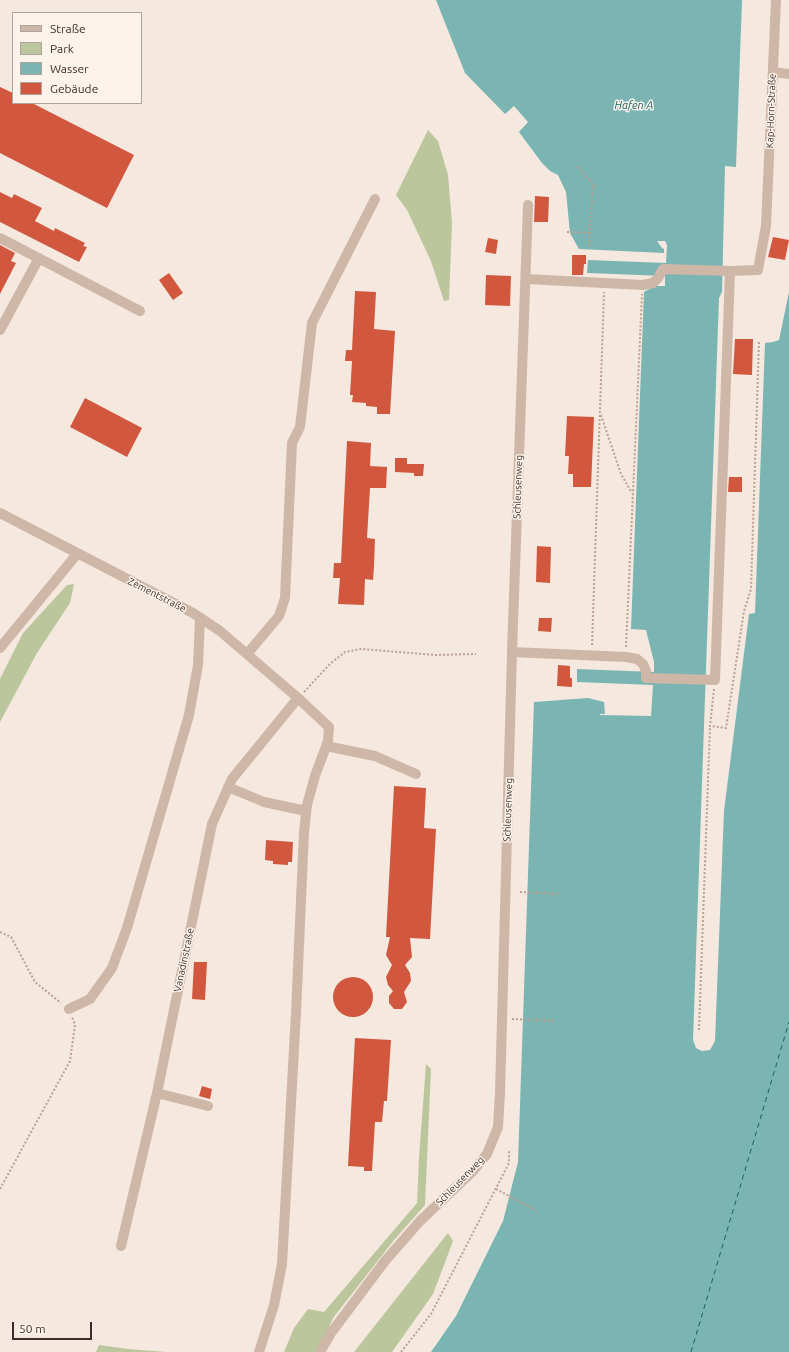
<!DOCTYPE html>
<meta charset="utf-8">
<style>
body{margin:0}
#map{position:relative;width:789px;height:1352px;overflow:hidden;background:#f5e8de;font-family:Ubuntu,sans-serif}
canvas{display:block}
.legend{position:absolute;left:12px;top:12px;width:130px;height:92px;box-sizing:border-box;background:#fcf3eb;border:1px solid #afa49d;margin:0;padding:5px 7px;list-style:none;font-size:12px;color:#3b2d29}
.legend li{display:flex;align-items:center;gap:8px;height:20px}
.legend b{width:20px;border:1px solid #afa49d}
.scale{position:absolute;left:12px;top:1322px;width:80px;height:18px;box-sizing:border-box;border:2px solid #3b2d29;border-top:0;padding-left:5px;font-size:12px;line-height:14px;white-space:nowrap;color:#3b2d29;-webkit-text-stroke:3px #fcf3eb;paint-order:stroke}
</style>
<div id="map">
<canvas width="789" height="1352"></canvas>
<ul class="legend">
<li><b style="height:5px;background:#cfb7a8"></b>Straße</li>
<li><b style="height:11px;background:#bbc69c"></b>Park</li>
<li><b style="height:11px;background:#7ab5b3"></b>Wasser</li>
<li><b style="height:11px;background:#d1583f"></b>Gebäude</li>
</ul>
<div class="scale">50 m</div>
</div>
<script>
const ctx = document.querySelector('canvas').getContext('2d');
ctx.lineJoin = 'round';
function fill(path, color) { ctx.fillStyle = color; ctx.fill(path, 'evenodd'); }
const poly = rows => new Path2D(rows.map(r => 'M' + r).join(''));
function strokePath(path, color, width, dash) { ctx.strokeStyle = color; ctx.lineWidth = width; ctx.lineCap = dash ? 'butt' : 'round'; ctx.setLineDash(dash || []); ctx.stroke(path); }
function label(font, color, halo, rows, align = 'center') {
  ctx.font = font + ' Ubuntu,sans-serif'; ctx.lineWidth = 3; ctx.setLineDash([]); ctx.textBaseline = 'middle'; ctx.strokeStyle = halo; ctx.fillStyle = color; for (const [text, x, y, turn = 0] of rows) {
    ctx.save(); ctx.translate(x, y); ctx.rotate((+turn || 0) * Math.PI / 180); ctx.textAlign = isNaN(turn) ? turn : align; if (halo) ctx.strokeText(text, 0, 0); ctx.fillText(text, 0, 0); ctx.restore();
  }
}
fill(poly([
 [428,130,438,141,448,175,452,223,449,300,444,301,431,261,407,210,396,195],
 [74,584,70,603,37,653,0,722,0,679,23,633,67,585],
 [426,1064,431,1069,425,1205,394,1240,333,1318,319,1352,284,1352,294,1328,308,1309,324,1312,417,1203,419,1158],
 [448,1233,453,1241,433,1294,392,1352,354,1352],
 [99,1345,128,1349,166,1352,96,1352]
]), '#bbc69c');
fill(poly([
 [436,0,742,0,736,167,725,166,722,292,719,298,693,1040,696,1048,702,1051,710,1050,715,1041,724,811,749,614,755,613,765,343,773,342,779,340,789,292,789,1352,431,1352,456,1316,503,1221,518,1162,534,702,588,698,604,702,605,714,600,714,600,715,651,716,653,685,577,682,577,669,654,672,654,662,646,630,631,629,644,292,655,286,665,286,665,276,587,273,588,260,666,263,667,245,665,241,657,241,662,248,664,249,664,253,579,249,570,233,566,192,558,175,550,171,542,163,519,132,528,122,514,106,505,114,465,73]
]), '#7ab5b3');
strokePath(poly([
 [691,1352,789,1022]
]), '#1a6161', 1, [5, 4]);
fill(poly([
 [0,87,13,93,13,103,32,103,134,155,107,208,0,153],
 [0,192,12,198,14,194,42,208,35,221,54,231,55,228,85,243,83,246,87,247,79,262,0,222],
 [535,196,549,197,548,222,534,222],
 [773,237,789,240,785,260,768,257],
 [488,238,498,240,496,254,485,252],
 [0,245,15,253,11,261,16,263,0,294],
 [572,255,586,255,586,264,584,264,583,275,572,275],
 [169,273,183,293,173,300,159,280],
 [486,275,511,276,510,306,485,305],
 [355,291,376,292,374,329,395,331,390,414,377,414,377,407,366,406,366,403,352,402,353,395,350,395,352,361,345,361,346,350,352,350],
 [735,339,753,339,752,375,733,374],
 [85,398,142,428,127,457,70,427],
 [567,416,594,417,591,487,573,487,573,474,568,474,569,456,565,456],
 [347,441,371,443,370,466,387,467,386,488,370,488,367,538,375,539,374,566,373,580,365,579,364,605,338,604,340,578,333,578,334,563,341,563],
 [395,458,407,458,407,464,424,464,423,476,414,476,414,473,395,472],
 [729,477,742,477,742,492,728,492],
 [537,546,551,547,550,583,536,582],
 [539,618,552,618,551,632,538,631],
 [558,665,570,666,570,678,572,678,572,687,557,686],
 [394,786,426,788,424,828,436,829,430,939,410,938,412,957,405,965,410,973,411,981,404,992,407,1002,402,1009,394,1009,389,1003,389,996,393,991,388,985,386,977,392,965,386,955,390,937,386,937],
 [266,840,293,842,292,862,288,862,288,865,273,864,273,861,265,860],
 [194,962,207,962,205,1000,192,999],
 '333 997a20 20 0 1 1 40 0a20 20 0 1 1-40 0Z',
 [355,1038,391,1040,387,1101,384,1101,382,1122,375,1122,372,1171,364,1171,364,1167,348,1166],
 [202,1086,212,1089,210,1099,199,1096]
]), '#d1583f');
strokePath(poly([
 [578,167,596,188],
 [567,232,590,233],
 [589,246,593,185],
 [601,415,621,474,632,493],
 [592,645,604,292],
 [626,647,642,294],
 [714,689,710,726,726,728,744,611,751,589,759,342],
 [304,692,330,664,345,652,361,649,436,655,476,654],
 [520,892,560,894],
 [0,932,11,937,35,982,61,1003],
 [512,1019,555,1021],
 [699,1030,710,726],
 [0,1189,70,1061,75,1025,72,1017],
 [496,1189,537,1211],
 [401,1352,431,1314,509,1163,509,1151]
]), '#bba192', 2, [2, 2]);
strokePath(poly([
 [773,72,789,74],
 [0,238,140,311],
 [526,279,643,285,653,283,658,278,663,269,730,271,758,270,766,226,776,0],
 [0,330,39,258],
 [0,513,193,613,220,631,298,698,329,727,328,741,315,776,307,805,304,832,296,1013,282,1264,274,1305,259,1352],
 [0,648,77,554],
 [512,652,626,657,637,659,643,664,646,671,646,678,715,680,730,271],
 [247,654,279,616,285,598,292,443,300,427,312,323,375,199],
 [326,746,375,756,416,774],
 [228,787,264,802,306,811],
 [69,1009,90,999,112,968,127,928,189,715,198,665,200,618],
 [157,1093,208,1106],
 [121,1246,157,1093,212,824,232,779,298,698],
 [320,1352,331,1333,385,1261,420,1221,473,1171,487,1154,498,1127,500,1093,512,652,528,205]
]), '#cfb7a8', 10);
label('10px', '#3b2d29', '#fcf3eb', [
 ["Kap-Horn-Straße",771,111,-88],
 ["Schleusenweg",518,487,-88],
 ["Zementstraße",157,595,27],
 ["Schleusenweg",508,810,-88],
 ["Vanadinstraße",184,960,-78],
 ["Schleusenweg",460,1181,-46]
]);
label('italic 11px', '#1a6161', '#fcf3eb', [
 ["Hafen A",634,105]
]);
</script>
